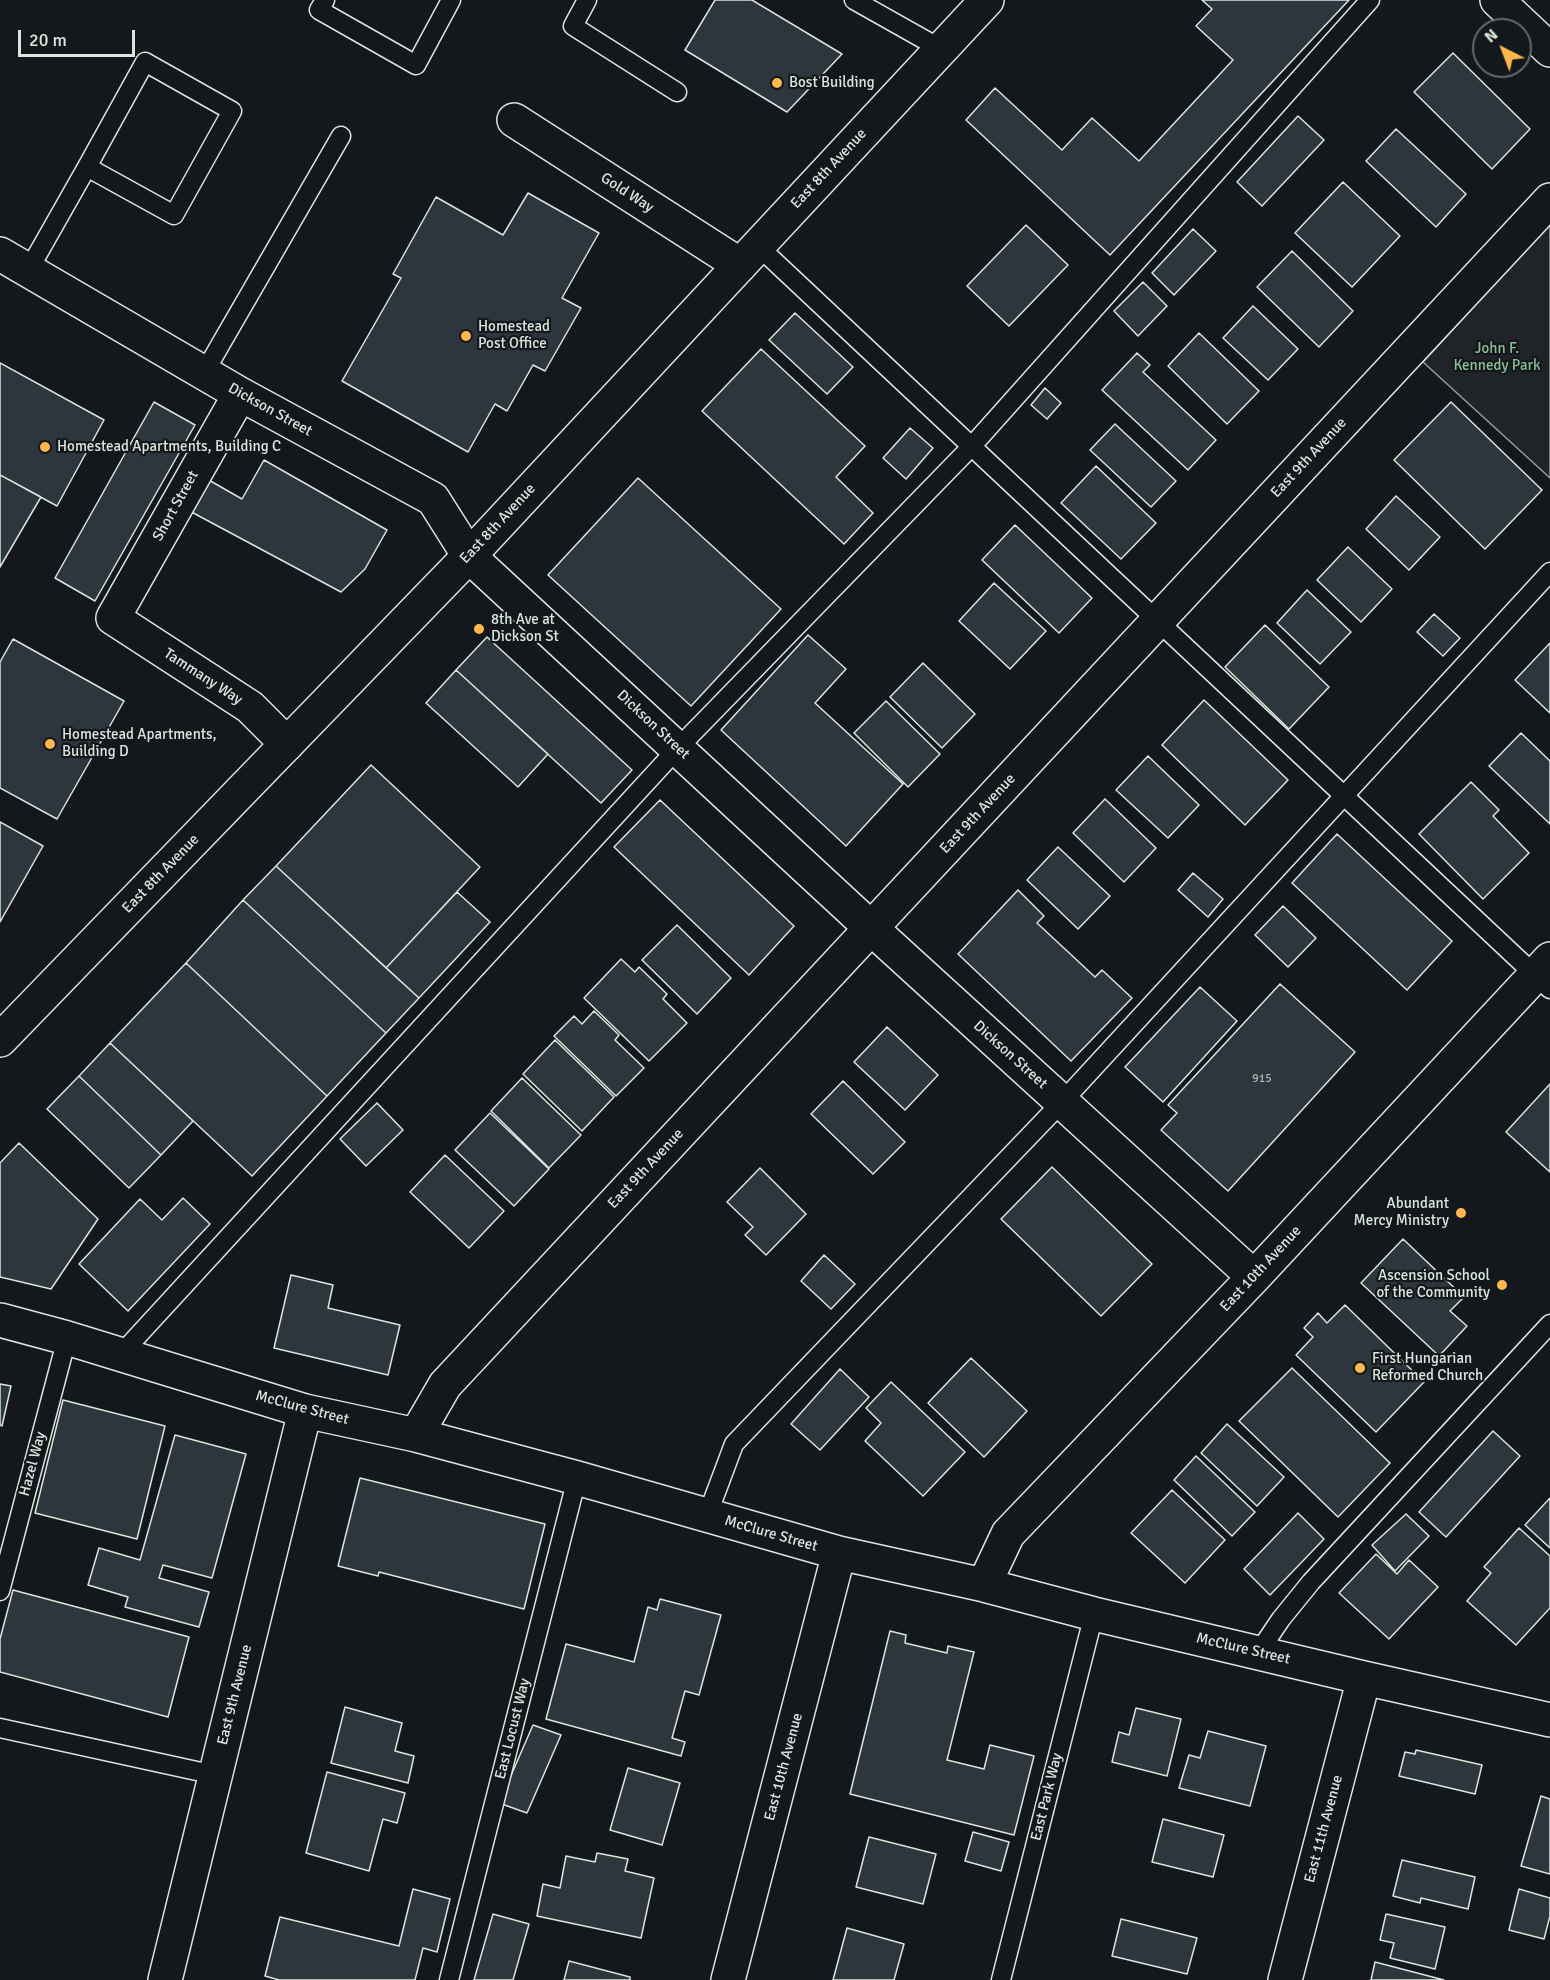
<!DOCTYPE html>
<style>
body{margin:0}
#map{position:relative;width:1550px;height:1980px;overflow:hidden;background:#14181c;font-family:Signika,sans-serif}
canvas{display:block}
.north{position:absolute;left:1472px;top:18px;width:60px;height:60px;box-sizing:border-box;background:#14181c;border:2px solid #626a69;border-radius:50%;rotate:318deg;font-size:16px;font-weight:700;line-height:24px;text-align:center;color:#d8e6dc}
.north::after{content:'';display:block;margin:auto;width:21px;height:27px;background:#ffb74d;clip-path:polygon(50% 0,100% 100%,50% 72%,0 100%)}
.scale{position:absolute;left:18px;top:30px;width:117px;height:27px;box-sizing:border-box;border:3px solid #d8e6dc;border-top:0;padding-left:8px;font-size:18px;line-height:21px;white-space:nowrap;color:#d8e6dc;-webkit-text-stroke:4px #14181c;paint-order:stroke}
</style>
<div id="map">
<canvas width="1550" height="1980"></canvas>
<div class="north">N</div>
<div class="scale">20 m</div>
</div>
<script>
const ctx = document.querySelector('canvas').getContext('2d');
ctx.lineJoin = 'round';
function fill(path, color) { ctx.fillStyle = color; ctx.fill(path, 'evenodd'); }
const poly = rows => new Path2D(rows.map(r => 'M' + r).join(''));
function strokePath(path, color, width, dash) { ctx.strokeStyle = color; ctx.lineWidth = width; ctx.lineCap = dash ? 'butt' : 'round'; ctx.setLineDash(dash || []); ctx.stroke(path); }
function label(font, color, halo, rows, align = 'center') {
  ctx.font = font + ' Signika,sans-serif'; ctx.lineWidth = 4.5; ctx.setLineDash([]); ctx.textBaseline = 'middle'; ctx.strokeStyle = halo; ctx.fillStyle = color; for (const [text, x, y, turn = 0] of rows) {
    ctx.save(); ctx.translate(x, y); ctx.rotate((+turn || 0) * Math.PI / 180); ctx.textAlign = isNaN(turn) ? turn : align; if (halo) ctx.strokeText(text, 0, 0); ctx.fillText(text, 0, 0); ctx.restore();
  }
}
const green = poly([
 [1550,224,1550,478,1423,362,1550,224]
]);
fill(green, '#202428');
strokePath(green, '#939e99', 1.5);
const building = poly([
 [715,0,752,0,842,54,787,112,685,50,715,0],
 [1202,0,1349,0,1110,255,966,120,995,88,1062,150,1092,118,1139,161,1233,60,1196,26,1212,9,1202,0],
 [1453,53,1530,129,1492,169,1414,92,1453,53],
 [1298,116,1324,140,1262,206,1237,182,1298,116],
 [1396,129,1466,194,1436,227,1366,161,1396,129],
 [1343,182,1400,236,1352,287,1295,233,1343,182],
 [528,193,599,233,562,298,581,308,545,371,533,365,507,411,495,404,468,452,342,381,401,278,393,274,436,197,503,235,528,193],
 [1026,225,1068,265,1009,326,967,286,1026,225],
 [1193,229,1216,251,1174,295,1152,273,1193,229],
 [1292,251,1353,311,1319,347,1257,287,1292,251],
 [1143,282,1167,306,1138,336,1114,311,1143,282],
 [1253,306,1298,349,1268,380,1223,338,1253,306],
 [795,313,853,367,827,394,769,340,795,313],
 [1199,333,1259,391,1227,424,1168,366,1199,333],
 [761,349,865,446,836,477,873,513,844,544,702,411,761,349],
 [1137,353,1150,365,1143,372,1216,440,1188,470,1102,390,1137,353],
 [0,363,104,420,57,506,0,475,0,363],
 [1045,388,1061,403,1047,419,1031,405,1045,388],
 [154,402,195,425,95,601,55,578,154,402],
 [1451,402,1542,490,1485,549,1394,460,1451,402],
 [1115,424,1176,481,1151,507,1090,450,1115,424],
 [910,428,933,448,906,479,883,458,910,428],
 [264,460,387,530,365,569,341,592,184,508,200,475,242,499,264,460],
 [1096,466,1156,523,1121,559,1061,503,1096,466],
 [0,475,41,497,0,567,0,475],
 [638,478,781,609,691,706,548,575,638,478],
 [1396,496,1440,537,1409,570,1366,529,1396,496],
 [1015,525,1092,598,1059,633,982,560,1015,525],
 [1348,547,1392,589,1361,622,1317,580,1348,547],
 [994,583,1046,631,1010,669,959,621,994,583],
 [1307,590,1351,632,1320,664,1277,623,1307,590],
 [1434,614,1460,638,1443,656,1417,632,1434,614],
 [1265,625,1329,687,1289,729,1225,667,1265,625],
 [808,635,846,669,815,703,903,784,846,846,721,730,808,635],
 [487,637,632,770,601,803,456,670,487,637],
 [13,639,124,701,57,819,0,788,0,662,13,639],
 [1550,643,1550,713,1515,680,1550,643],
 [923,663,975,714,942,748,890,697,923,663],
 [456,670,548,754,518,787,426,703,456,670],
 [1204,700,1288,780,1245,825,1162,745,1204,700],
 [886,701,940,754,908,787,854,733,886,701],
 [1521,733,1550,761,1550,824,1489,766,1521,733],
 [1148,756,1199,805,1168,838,1116,790,1148,756],
 [371,765,480,867,386,968,276,866,371,765],
 [1471,782,1499,810,1493,816,1529,853,1483,899,1419,834,1471,782],
 [1105,799,1156,848,1124,882,1073,833,1105,799],
 [660,800,794,926,749,975,614,847,660,800],
 [0,822,43,846,0,922,0,822],
 [1337,834,1452,941,1407,990,1292,883,1337,834],
 [1058,847,1110,896,1078,929,1027,880,1058,847],
 [276,866,419,998,386,1033,243,900,276,866],
 [1193,873,1223,899,1208,917,1178,890,1193,873],
 [1018,890,1044,916,1037,923,1095,977,1102,970,1132,998,1071,1061,958,954,1018,890],
 [457,892,490,922,419,998,386,968,457,892],
 [243,900,386,1033,327,1096,186,963,243,900],
 [1283,906,1316,938,1288,967,1255,935,1283,906],
 [677,925,731,978,697,1014,642,960,677,925],
 [621,959,635,972,639,967,667,994,663,999,687,1023,649,1061,584,998,621,959],
 [186,963,327,1096,252,1176,110,1043,186,963],
 [1280,984,1355,1052,1228,1191,1161,1130,1177,1113,1168,1105,1280,984],
 [1200,987,1237,1021,1163,1102,1125,1067,1200,987],
 [594,1011,619,1035,615,1040,644,1068,616,1096,554,1036,574,1016,582,1024,594,1011],
 [887,1027,938,1075,905,1110,854,1062,887,1027],
 [555,1040,614,1097,582,1131,523,1074,555,1040],
 [110,1043,193,1121,161,1155,79,1076,110,1043],
 [79,1076,161,1155,129,1188,47,1109,79,1076],
 [522,1078,581,1135,549,1168,491,1111,522,1078],
 [843,1081,905,1142,873,1174,811,1114,843,1081],
 [1550,1084,1550,1172,1506,1132,1550,1084],
 [377,1103,403,1130,366,1166,340,1139,377,1103],
 [490,1113,549,1169,514,1206,455,1150,490,1113],
 [19,1143,98,1219,51,1289,0,1277,0,1163,19,1143],
 [445,1155,504,1211,469,1248,410,1192,445,1155],
 [1052,1167,1152,1264,1101,1316,1001,1219,1052,1167],
 [760,1168,806,1214,766,1255,745,1235,753,1227,727,1202,760,1168],
 [183,1198,210,1224,128,1311,79,1264,140,1199,162,1220,183,1198],
 [1403,1239,1464,1297,1450,1311,1467,1326,1439,1356,1361,1283,1403,1239],
 [824,1255,855,1284,831,1309,801,1281,824,1255],
 [291,1275,333,1285,328,1308,400,1325,388,1375,274,1348,291,1275],
 [1345,1305,1424,1382,1376,1432,1296,1355,1313,1337,1304,1328,1318,1313,1327,1323,1345,1305],
 [971,1358,1027,1411,984,1457,928,1403,971,1358],
 [1292,1368,1390,1463,1338,1517,1239,1421,1292,1368],
 [840,1369,869,1397,820,1450,791,1424,840,1369],
 [891,1382,965,1452,923,1496,865,1441,881,1423,866,1408,891,1382],
 [0,1384,11,1386,2,1426,0,1425,0,1384],
 [63,1400,165,1426,137,1539,35,1513,63,1400],
 [1227,1424,1284,1477,1257,1506,1201,1453,1227,1424],
 [1493,1431,1520,1456,1446,1537,1419,1512,1493,1431],
 [175,1435,246,1454,212,1578,163,1565,159,1578,209,1592,199,1627,125,1607,128,1597,88,1585,99,1548,140,1560,175,1435],
 [1196,1456,1255,1512,1232,1536,1174,1480,1196,1456],
 [360,1478,545,1524,524,1609,379,1572,378,1576,338,1566,360,1478],
 [1172,1490,1225,1540,1185,1583,1131,1533,1172,1490],
 [1550,1498,1550,1548,1525,1525,1550,1498],
 [1298,1513,1324,1539,1270,1595,1244,1569,1298,1513],
 [1406,1514,1429,1536,1395,1571,1372,1545,1406,1514],
 [1519,1528,1550,1556,1550,1608,1516,1645,1467,1601,1491,1573,1484,1567,1519,1528],
 [1376,1554,1397,1574,1409,1560,1438,1587,1389,1639,1339,1593,1376,1554],
 [13,1590,189,1637,168,1717,0,1672,0,1639,13,1590],
 [660,1599,721,1615,699,1695,685,1691,672,1738,685,1742,681,1756,546,1719,566,1644,634,1662,648,1607,657,1610,660,1599],
 [890,1631,906,1635,905,1643,947,1653,948,1646,974,1652,947,1760,984,1769,990,1745,1034,1756,1014,1835,850,1794,890,1631],
 [345,1707,402,1723,395,1751,414,1756,408,1783,331,1763,345,1707],
 [1136,1708,1181,1719,1167,1776,1112,1762,1119,1732,1129,1735,1136,1708],
 [533,1725,561,1735,527,1813,499,1803,533,1725],
 [1208,1731,1266,1746,1250,1806,1179,1788,1189,1755,1200,1758,1208,1731],
 [1416,1750,1482,1765,1475,1794,1399,1776,1405,1752,1415,1754,1416,1750],
 [628,1768,680,1783,662,1845,610,1830,628,1768],
 [327,1772,405,1793,397,1823,383,1819,369,1871,306,1853,327,1772],
 [1541,1796,1550,1799,1550,1874,1521,1866,1541,1796],
 [1163,1819,1224,1835,1213,1877,1152,1862,1163,1819],
 [973,1832,1009,1842,1001,1871,965,1861,973,1832],
 [869,1837,936,1854,923,1904,856,1887,869,1837],
 [597,1853,628,1859,625,1871,654,1878,641,1938,537,1916,543,1884,560,1888,566,1856,595,1862,597,1853],
 [1402,1860,1475,1877,1468,1909,1421,1898,1420,1903,1393,1896,1402,1860],
 [413,1889,450,1899,437,1952,423,1948,415,1980,279,1980,265,1976,280,1917,399,1946,413,1889],
 [1519,1889,1550,1898,1550,1916,1544,1939,1509,1930,1519,1889],
 [493,1914,529,1924,513,1980,474,1980,493,1914],
 [1386,1914,1445,1927,1435,1969,1390,1958,1394,1943,1380,1940,1386,1914],
 [1121,1919,1197,1938,1187,1974,1112,1956,1121,1919],
 [847,1928,904,1944,894,1980,833,1980,847,1928],
 [569,1961,630,1977,630,1980,564,1980,569,1961],
 [1375,1962,1444,1980,1371,1980,1375,1962]
]);
fill(building, '#2c363c');
strokePath(building, '#d8e6dc', 1.5);
const lane = poly([
 [325,0,319,10,416,65,451,0],
 [587,0,573,26,677,92],
 [854,0,941,49],
 [758,246,1550,989],
 [28,271,87,167,145,62,232,111,174,215,87,167],
 [204,373,341,136],
 [121,1354,678,748,971,447,1370,0],
 [707,1516,734,1444,1062,1102,1550,572],
 [0,1591,67,1338],
 [1258,1653,1281,1619,1311,1582,1550,1324],
 [0,1728,215,1775],
 [449,1980,577,1478],
 [1001,1980,1094,1614]
]);
const street = poly([
 [1497,0,1550,50],
 [514,120,740,265],
 [0,254,240,394,433,499,469,556,871,928,1254,1277],
 [240,394,113,618,250,707,287,744],
 [0,1320,67,1338,305,1411,416,1435,577,1478,839,1553,984,1585,1094,1614,1364,1678,1550,1720],
 [416,1435,445,1385,1550,200],
 [984,1585,1008,1534,1254,1277,1550,959],
 [165,1980,305,1411],
 [728,1980,839,1553],
 [1285,1980,1364,1678]
]);
const primary = poly([
 [0,1040,469,556,987,0]
]);
strokePath(lane, '#d8e6dc', 21);
strokePath(street, '#d8e6dc', 36);
strokePath(primary, '#d8e6dc', 36);
strokePath(lane, '#14181c', 18);
strokePath(street, '#14181c', 33);
strokePath(primary, '#14181c', 33);
for (const [x, y, r, color] of [
 [777,83,6,"#ffb74d"],
 [466,336,6,"#ffb74d"],
 [45,447,6,"#ffb74d"],
 [479,629,6,"#ffb74d"],
 [50,744,6,"#ffb74d"],
 [1461,1213,6,"#ffb74d"],
 [1502,1285,6,"#ffb74d"],
 [1360,1368,6,"#ffb74d"]
]) { const dot = new Path2D(); dot.arc(x, y, r, 0, 2 * Math.PI); ctx.fillStyle = color; ctx.fill(dot); strokePath(dot, '#14181c', 2); }
label('12px', '#adbab4', null, [
 ["915",1262,1079]
]);
label('15px', '#d8e6dc', '#14181c', [
 ["Bost Building",789,83],
 ["Homestead",478,327],
 ["Post Office",478,344],
 ["Homestead Apartments, Building C",57,447],
 ["8th Ave at",491,620],
 ["Dickson St",491,637],
 ["Homestead Apartments,",62,735],
 ["Building D",62,752],
 ["Abundant",1449,1204,"right"],
 ["Mercy Ministry",1449,1221,"right"],
 ["Ascension School",1490,1276,"right"],
 ["of the Community",1490,1293,"right"],
 ["First Hungarian",1372,1359],
 ["Reformed Church",1372,1376]
], 'left');
label('15px', '#d8e6dc', '#14181c', [
 ["East 8th Avenue",829,169,-47],
 ["Gold Way",627,193,33],
 ["Dickson Street",270,410,29],
 ["East 9th Avenue",1309,458,-47],
 ["Short Street",176,506,-61],
 ["East 8th Avenue",498,524,-47],
 ["Tammany Way",203,677,33],
 ["Dickson Street",653,725,43],
 ["East 9th Avenue",978,814,-47],
 ["East 8th Avenue",161,874,-46],
 ["Dickson Street",1010,1055,42],
 ["East 9th Avenue",646,1169,-47],
 ["East 10th Avenue",1261,1269,-47],
 ["McClure Street",302,1408,15],
 ["Hazel Way",33,1464,-75],
 ["McClure Street",771,1534,16],
 ["McClure Street",1243,1649,13],
 ["East 9th Avenue",235,1695,-76],
 ["East Locust Way",513,1729,-76],
 ["East 10th Avenue",784,1767,-75],
 ["East Park Way",1047,1797,-76],
 ["East 11th Avenue",1324,1829,-75]
]);
label('15px', '#8ac095', '#14181c', [
 ["John F.",1497,349],
 ["Kennedy Park",1497,366]
]);
</script>
